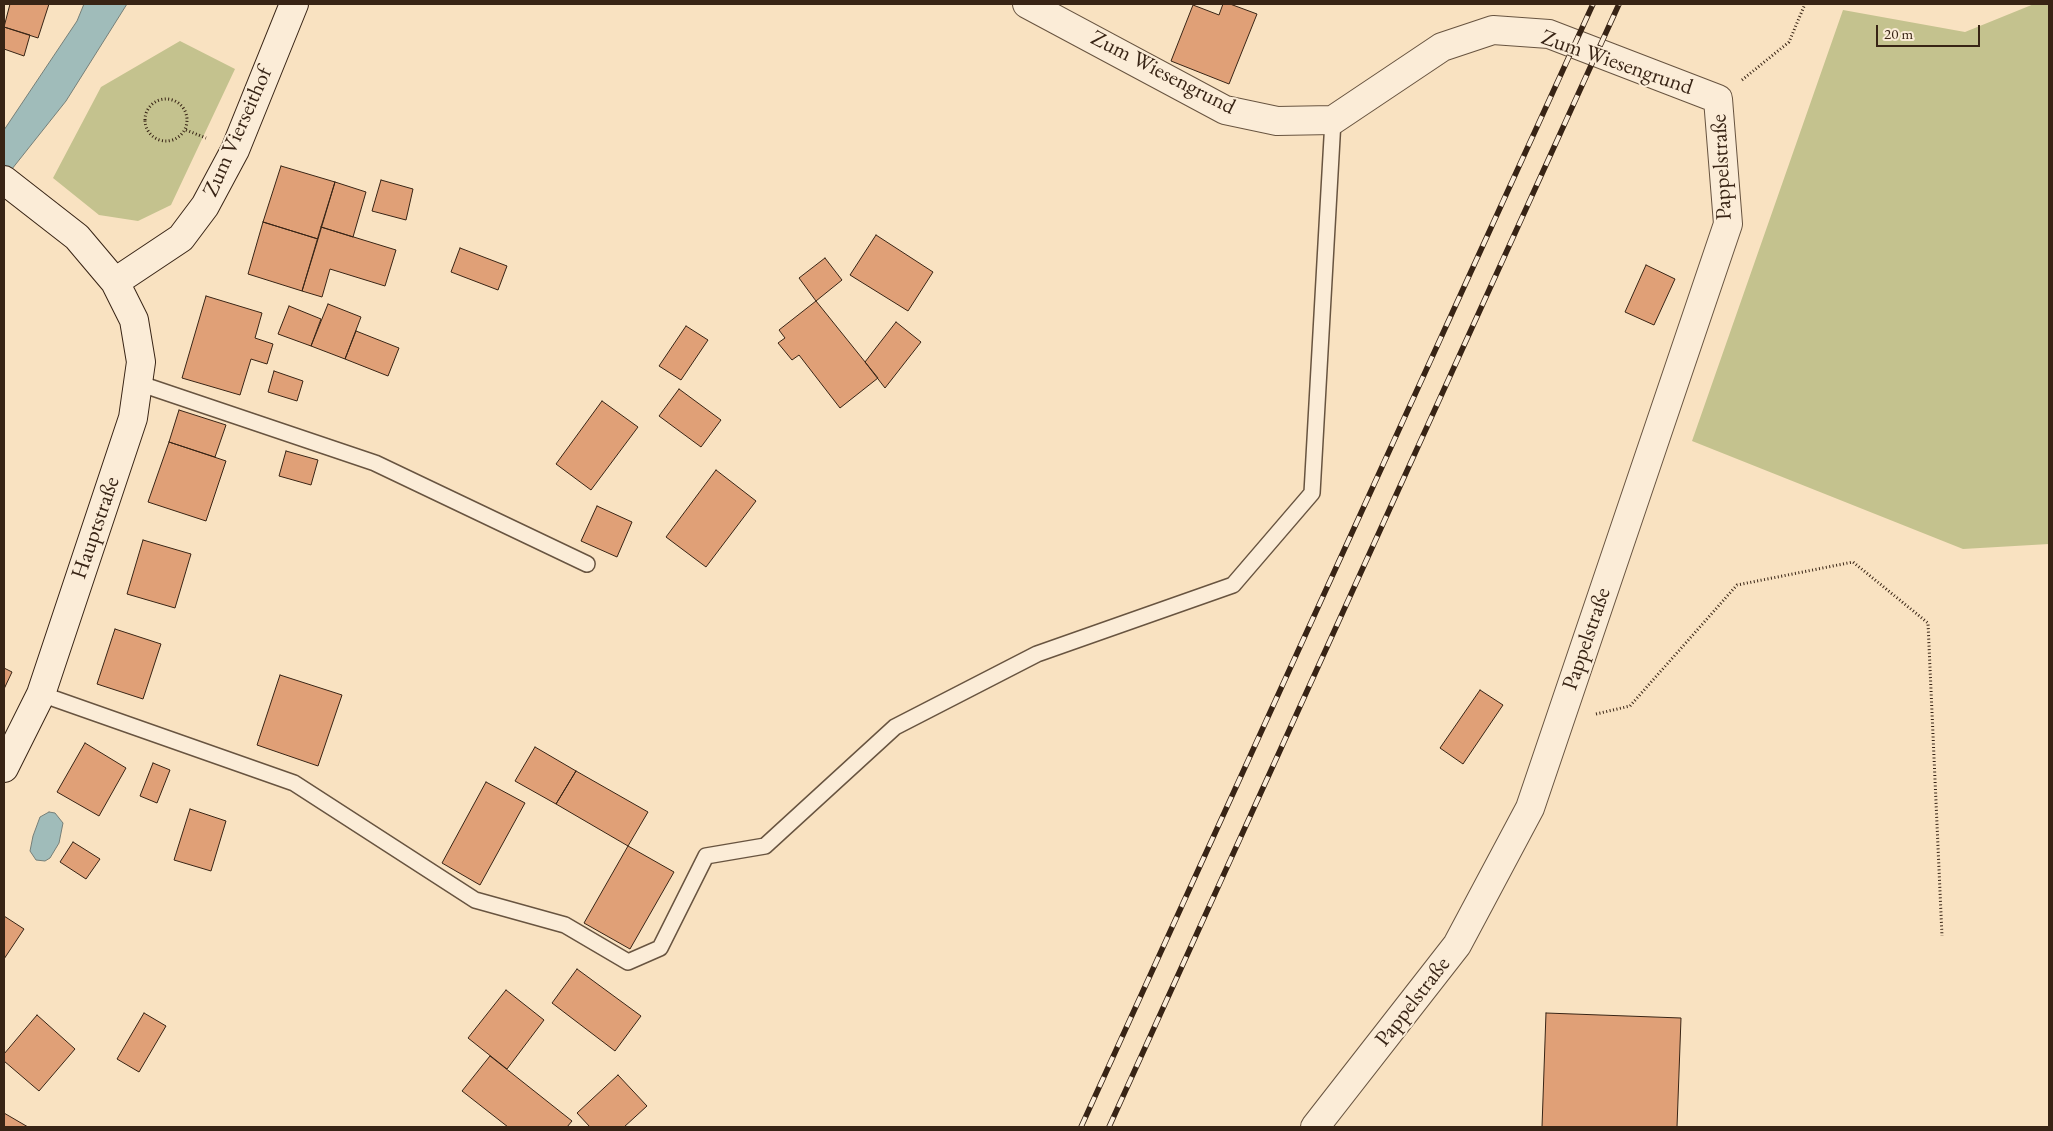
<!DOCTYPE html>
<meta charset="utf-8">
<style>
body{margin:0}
#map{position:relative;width:2053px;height:1131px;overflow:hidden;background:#f9e2c1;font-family:"EB Garamond",serif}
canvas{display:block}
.frame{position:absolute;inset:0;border:5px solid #382415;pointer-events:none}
.scale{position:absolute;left:1876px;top:25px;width:104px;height:22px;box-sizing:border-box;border:2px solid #382415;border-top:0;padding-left:6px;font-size:15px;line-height:18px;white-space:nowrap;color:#382415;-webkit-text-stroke:4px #fbecd7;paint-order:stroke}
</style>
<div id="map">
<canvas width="2053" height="1131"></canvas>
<div class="frame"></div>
<div class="scale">20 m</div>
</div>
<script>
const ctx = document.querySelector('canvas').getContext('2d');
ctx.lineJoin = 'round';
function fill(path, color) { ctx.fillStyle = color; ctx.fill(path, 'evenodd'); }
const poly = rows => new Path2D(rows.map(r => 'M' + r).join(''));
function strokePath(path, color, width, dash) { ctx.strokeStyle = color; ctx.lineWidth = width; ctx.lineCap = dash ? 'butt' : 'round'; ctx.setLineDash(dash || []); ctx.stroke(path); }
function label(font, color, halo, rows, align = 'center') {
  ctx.font = font + ' "EB Garamond",serif'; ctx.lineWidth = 4; ctx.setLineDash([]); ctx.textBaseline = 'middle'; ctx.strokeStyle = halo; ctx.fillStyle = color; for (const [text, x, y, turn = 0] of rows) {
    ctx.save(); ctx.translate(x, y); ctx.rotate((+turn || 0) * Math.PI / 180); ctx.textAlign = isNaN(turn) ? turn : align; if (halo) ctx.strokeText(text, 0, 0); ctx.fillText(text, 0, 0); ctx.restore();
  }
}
fill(poly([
 [2034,4,2049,4,2049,544,1963,549,1692,441,1843,10,1965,32],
 [180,41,235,69,171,205,138,221,99,215,53,178,101,87]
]), '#c4c28e');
const water = poly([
 [84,4,127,4,66,101,4,179,4,130,77,21,84,4],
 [49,812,55,813,63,823,59,843,50,858,45,861,36,860,30,851,33,836,40,817,49,812]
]);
fill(water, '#a0bcba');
strokePath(water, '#767f78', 1);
const building = poly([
 [10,4,49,4,38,38,4,27,10,4],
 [1223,4,1230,4,1257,14,1229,84,1171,61,1193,5,1219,15,1223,4],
 [4,27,30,35,24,56,4,49,4,27],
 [281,166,335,182,318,239,263,222,281,166],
 [381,180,413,189,406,220,372,211,381,180],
 [335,182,366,192,353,237,321,227,335,182],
 [263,222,318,239,302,291,248,274,263,222],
 [321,227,396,250,385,286,330,269,322,297,302,291,321,227],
 [876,235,933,272,908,311,850,275,876,235],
 [460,248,507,266,498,290,451,272,460,248],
 [825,258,842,280,816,301,799,278,825,258],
 [1646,265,1675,279,1654,325,1625,312,1646,265],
 [206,296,262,313,255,338,273,344,267,364,251,359,240,395,182,378,206,296],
 [816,301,878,378,840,408,799,355,792,360,778,343,785,338,779,330,816,301],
 [328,304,361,317,345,359,311,346,328,304],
 [289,306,321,319,311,346,278,334,289,306],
 [896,322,921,342,885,388,865,362,896,322],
 [686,326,708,340,681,380,659,366,686,326],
 [356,331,399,348,388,376,345,359,356,331],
 [274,371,303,381,297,401,268,392,274,371],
 [679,389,721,420,701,447,659,416,679,389],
 [602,401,638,427,591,490,556,464,602,401],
 [179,410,226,425,215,457,169,442,179,410],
 [169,442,226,461,206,521,148,502,169,442],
 [286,451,318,460,311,485,279,476,286,451],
 [716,470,756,501,706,567,666,537,716,470],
 [597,506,632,522,617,557,581,541,597,506],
 [143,540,191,554,175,608,127,594,143,540],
 [115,629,161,644,143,699,97,684,115,629],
 [4,668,12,672,4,689,4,668],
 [280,675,342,695,318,766,257,745,280,675],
 [1480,690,1503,705,1463,764,1440,748,1480,690],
 [85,743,126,768,99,816,57,792,85,743],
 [535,747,576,771,556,804,515,781,535,747],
 [153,763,170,770,157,803,140,796,153,763],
 [576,771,648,812,628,846,556,804,576,771],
 [486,782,525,803,480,885,442,863,486,782],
 [190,809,226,821,211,871,174,860,190,809],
 [73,842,100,859,86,879,60,862,73,842],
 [628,846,674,872,630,949,584,923,628,846],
 [4,916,24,929,4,959,4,916],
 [577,969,641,1016,615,1051,552,1003,577,969],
 [506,990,544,1020,507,1069,468,1038,506,990],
 [144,1013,166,1026,139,1072,117,1059,144,1013],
 [1546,1013,1681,1018,1677,1127,1542,1127,1546,1013],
 [37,1015,75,1049,39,1091,4,1061,4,1054,37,1015],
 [490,1056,572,1121,567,1127,508,1127,462,1091,490,1056],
 [618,1075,647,1106,624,1127,590,1127,577,1113,618,1075],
 [4,1113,28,1127,4,1127,4,1113]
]);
fill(building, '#e0a077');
strokePath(building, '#382415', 1);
const lane = poly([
 [138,383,375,463,587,564],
 [41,694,294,783,475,900,565,925,628,962,660,948,706,856,765,846,895,727,1037,654,1233,585,1312,493,1333,120]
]);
const street = poly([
 [1027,4,1225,110,1277,121,1333,120,1442,47,1493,30,1549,34,1718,99,1728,224,1530,808,1457,945,1315,1127]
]);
const secondary = poly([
 [4,180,77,237,115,282,134,320,141,362,133,418,41,694,4,768],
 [115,282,181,238,205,206,235,150,294,4]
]);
strokePath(lane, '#685440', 18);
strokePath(street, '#685440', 30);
strokePath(secondary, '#382415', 30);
strokePath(poly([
 [1742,80,1789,42,1805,4],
 '145 120a21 21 0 1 1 42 0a21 21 0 1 1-42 0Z',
 [186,130,206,138],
 [1596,714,1630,706,1737,585,1853,562,1928,623,1942,936]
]), '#382415', 3, [1, 2.5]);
strokePath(lane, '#fbecd7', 15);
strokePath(street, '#fbecd7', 28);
strokePath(secondary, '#fbecd7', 28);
const rail = poly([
 [1081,1127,1593,4],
 [1109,1127,1619,4]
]);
strokePath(rail, '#382415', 5.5);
strokePath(rail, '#fbecd7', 4, [11]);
label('22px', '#382415', '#fbecd7', [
 ["Zum Wiesengrund",1617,63,19],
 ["Zum Wiesengrund",1163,73,27],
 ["Zum Vierseithof",238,132,-66],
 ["Pappelstraße",1722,167,-93],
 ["Hauptstraße",96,528,-71],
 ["Pappelstraße",1587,639,-71],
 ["Pappelstraße",1413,1002,-52]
]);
</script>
